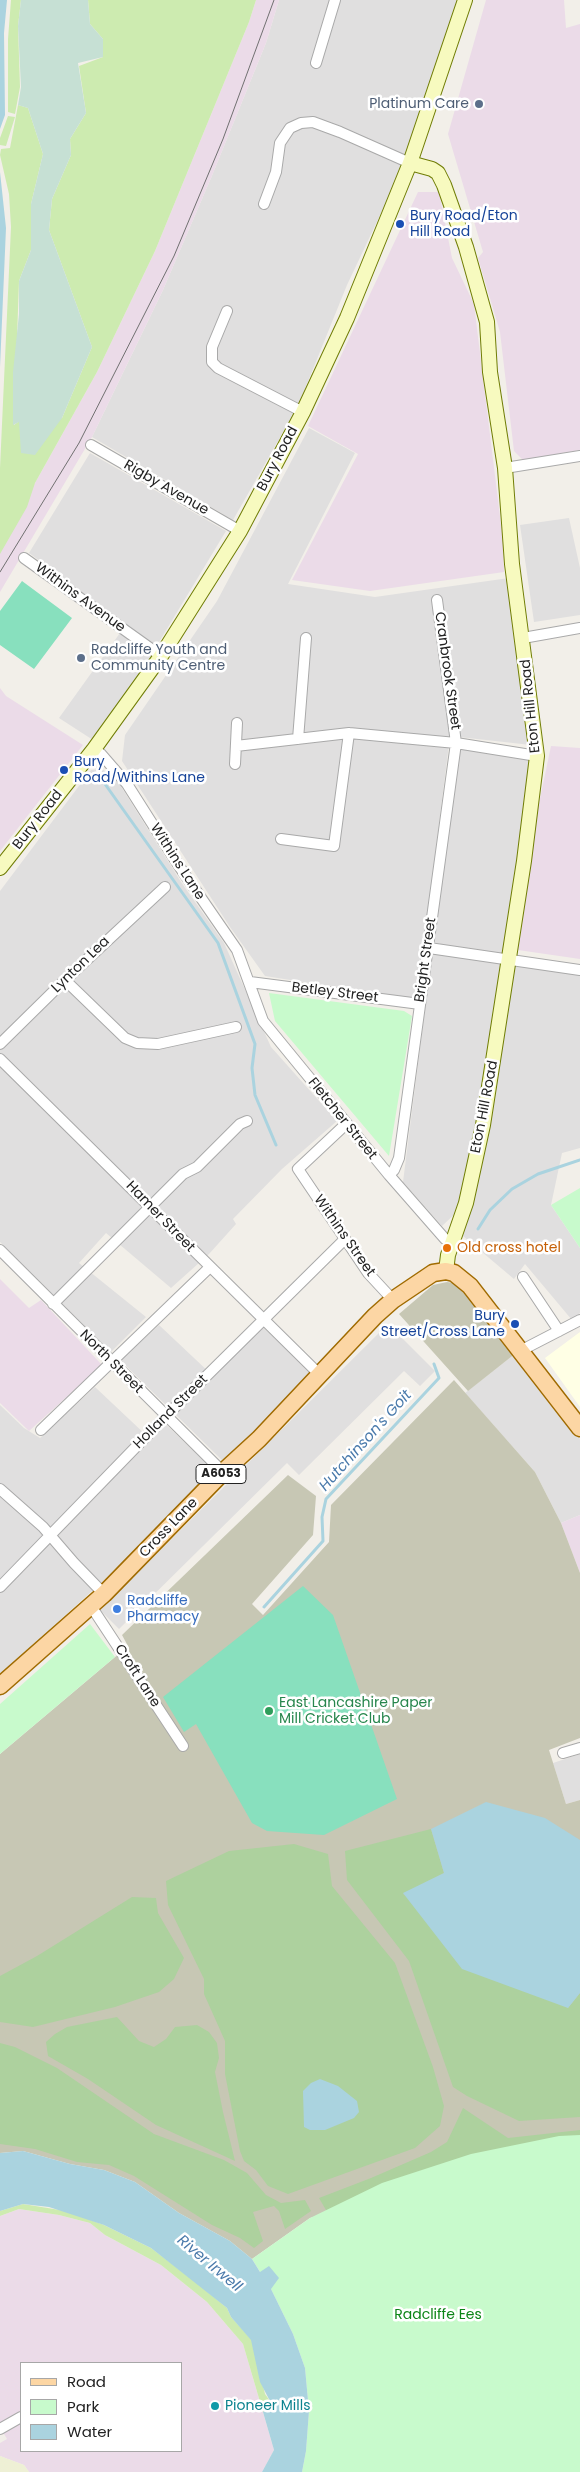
<!DOCTYPE html>
<style>
body{margin:0}
#map{position:relative;width:580px;height:2472px;overflow:hidden;background:#f2efe9;font-family:Poppins,sans-serif}
canvas{display:block}
.legend{position:absolute;left:20px;top:2362px;width:162px;height:90px;box-sizing:border-box;background:#fff;border:1px solid #a7a7a7;margin:0;padding:6px 9px;list-style:none;font-size:15px;color:#222}
.legend li{display:flex;align-items:center;gap:10px;height:25px}
.legend b{width:25px;border:1px solid #a7a7a7}
</style>
<div id="map">
<canvas width="580" height="2472"></canvas>
<ul class="legend">
<li><b style="height:6px;background:#fcd6a4"></b>Road</li>
<li><b style="height:14px;background:#c8facc"></b>Park</li>
<li><b style="height:14px;background:#aad3df"></b>Water</li>
</ul>
</div>
<script>
const ctx = document.querySelector('canvas').getContext('2d');
ctx.lineJoin = 'round';
function fill(path, color) { ctx.fillStyle = color; ctx.fill(path, 'evenodd'); }
const poly = rows => new Path2D(rows.map(r => 'M' + r).join(''));
function strokePath(path, color, width, dash) { ctx.strokeStyle = color; ctx.lineWidth = width; ctx.lineCap = dash ? 'butt' : 'round'; ctx.setLineDash(dash || []); ctx.stroke(path); }
function label(font, color, halo, rows, align = 'center') {
  ctx.font = font + ' Poppins,sans-serif'; ctx.lineWidth = 5; ctx.setLineDash([]); ctx.textBaseline = 'middle'; ctx.strokeStyle = halo; ctx.fillStyle = color; for (const [text, x, y, turn = 0] of rows) {
    ctx.save(); ctx.translate(x, y); ctx.rotate((+turn || 0) * Math.PI / 180); ctx.textAlign = isNaN(turn) ? turn : align; if (halo) ctx.strokeText(text, 0, 0); ctx.fillText(text, 0, 0); ctx.restore();
  }
}
fill(poly([
 [279,0,457,0,410,152,347,285,298,406,233,520,92,437,163,290,211,178,266,43],
 [309,428,355,453,288,584,375,597,509,578,531,745,450,736,417,1000,265,976,230,927,122,761,125,735,217,601],
 [90,453,226,531,156,647,29,553],
 [569,518,580,568,580,615,534,622,520,525],
 [120,633,152,656,93,740,59,718],
 [458,748,538,761,506,962,580,972,580,1148,562,1153,551,1205,580,1248,580,1313,572,1320,525,1264,514,1279,463,1236,464,1228,459,1210,442,1226,403,1182],
 [102,769,117,780,181,882,224,943,271,1047,337,1121,282,1169,233,1219,236,1224,209,1254,171,1288,106,1233,79,1263,146,1317,111,1352,0,1242,0,891,91,770],
 [258,1323,312,1372,226,1464,120,1360,159,1325,211,1374],
 [388,1324,435,1371,420,1386,404,1371,299,1475,287,1463,119,1629,100,1610],
 [516,1353,580,1439,580,1515,561,1523,535,1472,465,1393],
 [95,1387,147,1436,162,1421,214,1470,102,1582,0,1674,0,1405,24,1428,40,1438],
 [580,1754,580,1800,566,1804,553,1763]
]), '#e0dfdf');
fill(poly([
 [256,0,279,0,266,43,211,178,163,290,92,437,0,592,0,538,35,483,97,372,155,251,249,22],
 [486,0,564,0,566,28,580,24,580,450,523,460,514,451,500,332,478,258,483,252,448,134],
 [418,192,439,192,452,258,474,304,503,541,504,572,370,591,292,580,358,454,308,426],
 [0,688,6,696,83,745,0,851],
 [551,746,580,748,580,959,518,950,538,808],
 [0,1279,29,1308,41,1300,102,1365,29,1431,0,1403],
 [580,1515,580,1573,561,1523],
 [19,2209,59,2215,90,2223,105,2235,161,2265,207,2302,243,2344,274,2450,262,2472,29,2472,24,2465,0,2456,0,2443,7,2439,0,2427,0,2216],
 [21,2363,181,2363,181,2451,21,2451]
]), '#ebdbe8');
fill(poly([
 [580,1332,580,1407,545,1358]
]), '#ffffe5');
fill(poly([
 [447,1282,454,1283,460,1288,516,1353,468,1391,399,1314,433,1285],
 [454,1380,535,1472,561,1523,580,1573,580,1738,549,1750,566,1804,580,1800,580,2135,310,2218,252,2259,230,2241,179,2213,135,2182,104,2170,70,2164,23,2151,0,2153,0,1754,115,1657,129,1648,122,1635,288,1475,316,1496,313,1535,252,1604,263,1615,329,1542,331,1505]
]), '#c7c7b4');
fill(poly([
 [0,2456,24,2465,29,2472,0,2472]
]), '#eef0d5');
fill(poly([
 [11,0,21,0,18,26,20,87,15,114,8,112,8,39],
 [88,0,256,0,249,22,155,251,97,372,35,483,27,507,0,554,0,468,11,227,9,194,0,155,1,149,10,148,18,105,28,108,43,154,31,204,31,250,19,281,14,425,19,421,62,418,92,347,49,230,52,199,71,155,70,139,86,113,79,66,103,57,103,39,90,24],
 [8,116,15,117,6,146,0,145,0,138],
 [23,2204,66,2211,104,2225,151,2248,197,2283,227,2308,231,2317,252,2340,265,2394,270,2401,269,2407,263,2412,243,2344,207,2302,161,2265,105,2235,90,2223,59,2215,19,2209,0,2216,0,2211]
]), '#cdebb0');
fill(poly([
 [431,1829,444,1873,403,1894,568,2008,580,1993,580,2117,519,2121,467,2096,453,2087,409,1961,347,1880,345,1851],
 [294,1844,328,1854,332,1886,395,1963,433,2067,444,2106,440,2126,415,2148,288,2194,268,2186,256,2170,244,2161,240,2151,225,2074,225,2041,204,1994,204,1979,168,1905,166,1881,229,1851],
 [132,1897,156,1898,158,1913,184,1958,174,1979,159,1992,115,2007,33,2027,0,2022,0,1976,37,1956],
 [117,2017,139,2041,154,2047,166,2039,175,2027,197,2025,209,2032,217,2043,219,2058,215,2072,223,2112,235,2161,156,2125,88,2079,48,2056,46,2042,55,2034,67,2027],
 [0,2043,15,2047,57,2068,154,2134,224,2160,247,2173,266,2195,281,2203,305,2200,311,2211,285,2229,279,2211,274,2206,253,2212,263,2241,254,2248,240,2238,212,2225,134,2176,109,2165,77,2162,35,2149,0,2144],
 [463,2108,508,2138,580,2130,580,2180,330,2217,319,2198,371,2178,431,2152,447,2142]
]), '#add19e');
fill(poly([
 [21,0,88,0,90,24,103,39,103,57,78,63,86,113,70,139,71,155,52,199,49,230,92,347,62,418,35,455,21,453,19,422,13,425,13,372,19,314,19,281,31,250,31,204,43,154,28,108,18,105,21,87,18,26]
]), '#c6e0d4');
fill(poly([
 [269,993,404,1011,412,1016,389,1156,275,1021],
 [580,1188,580,1248,551,1205],
 [90,1624,115,1657,0,1754,0,1704],
 [580,2135,580,2472,302,2472,306,2451,309,2411,305,2368,293,2334,271,2289,252,2259,310,2218,382,2183,471,2154,559,2136]
]), '#c8facc');
fill(poly([
 [22,581,72,618,34,669,0,645,0,611],
 [303,1586,333,1615,397,1799,324,1835,267,1831,252,1823,196,1724,184,1732,163,1697]
]), '#88e0be');
fill(poly([
 [0,0,7,0,4,33,5,115,0,129],
 [0,172,6,228,0,367],
 [486,1802,545,1818,580,1840,580,1993,568,2008,462,1969,403,1893,444,1873,431,1829],
 [320,2079,338,2086,357,2101,359,2112,354,2118,325,2130,310,2130,304,2127,303,2091,311,2083],
 [23,2151,70,2164,104,2170,135,2182,179,2213,230,2241,252,2259,260,2272,269,2266,279,2278,271,2289,293,2334,305,2368,309,2411,306,2451,302,2472,262,2472,274,2450,263,2412,269,2407,270,2401,260,2382,251,2340,231,2317,227,2308,151,2248,104,2225,49,2207,23,2204,0,2211,0,2153]
]), '#aad3df');
strokePath(poly([
 [100,777,218,943,255,1044,252,1068,255,1095,276,1145],
 [478,1229,490,1210,512,1189,538,1174,580,1160],
 [264,1607,323,1541,322,1517,326,1499,439,1378,434,1364]
]), '#aad3df', 3);
const street = poly([
 [316,63,335,0],
 [264,204,276,172,280,143,290,128,301,123,313,122,340,132,410,163],
 [227,311,212,347,212,362,218,368,303,412],
 [91,445,240,531],
 [505,468,580,456],
 [24,558,161,656],
 [523,638,580,628],
 [298,739,306,638],
 [236,746,349,733,456,743,537,756],
 [94,749,101,754,127,784,179,866,237,950,263,1021,389,1175,445,1239,453,1242],
 [235,764,237,723],
 [281,839,334,846,349,733],
 [429,948,580,970],
 [65,980,125,1038,137,1043,158,1044,236,1027],
 [250,982,420,1004],
 [0,1044,65,980,165,887],
 [0,1059,319,1374],
 [346,1124,298,1169,368,1273,393,1300],
 [389,1175,394,1170,399,1158,456,743,437,600],
 [0,1250,223,1472],
 [523,1277,559,1331],
 [53,1304,183,1174,197,1167,240,1124,247,1121],
 [522,1350,580,1320],
 [41,1430,209,1268],
 [0,1489,43,1527,74,1563,104,1594],
 [0,1587,165,1417,344,1240],
 [91,1606,183,1746],
 [563,1753,580,1748],
 [0,2429,21,2417]
]);
const secondary = poly([
 [410,163,432,169,438,173,444,185,466,247,487,322,490,372,505,468,512,564,537,756,524,861,483,1125,466,1203,448,1255,446,1271],
 [0,868,94,749,161,656,240,531,303,412,347,318,410,163,465,0]
]);
const primary = poly([
 [0,1686,104,1594,223,1472,259,1439,375,1316,393,1300,433,1273,446,1271,454,1273,470,1286,580,1428]
]);
strokePath(street, '#a9a9a9', 12);
strokePath(secondary, '#707d05', 16);
strokePath(primary, '#a06b00', 19);
strokePath(street, '#fff', 10);
strokePath(secondary, '#f7fabf', 14);
strokePath(primary, '#fcd6a4', 16);
strokePath(poly([
 [0,572,79,443,174,256,223,139,274,0]
]), '#707070', 1);
for (const [x, y, r, color] of [
 [479,104,5,"#5c6f8a"],
 [400,224,5,"#1a4fb4"],
 [81,658,5,"#5c6f8a"],
 [64,770,5,"#1a4fb4"],
 [447,1248,5,"#e8710a"],
 [515,1324,5,"#1a4fb4"],
 [117,1609,5,"#3f7fe0"],
 [269,1711,5,"#2e9e5b"],
 [215,2406,5,"#0f9aa8"]
]) { const dot = new Path2D(); dot.arc(x, y, r, 0, 2 * Math.PI); ctx.fillStyle = color; ctx.fill(dot); strokePath(dot, '#fff', 2); }
for (const [x, y, w] of [
 [221,1474,50]
]) { const box = new Path2D(); box.roundRect(x - w / 2, y - 9.5, w, 19, 4); ctx.fillStyle = '#fff'; ctx.fill(box); strokePath(box, '#222', 1); }
label('bold 12px', '#222', null, [
 ["A6053",221,1474]
]);
label('14px', '#4e5e75', '#fff', [
 ["Platinum Care",469,104],
 ["Radcliffe Youth and",91,650,"left"],
 ["Community Centre",91,666,"left"]
], 'right');
label('14px', '#164399', '#fff', [
 ["Bury Road/Eton",410,216],
 ["Hill Road",410,232],
 ["Bury",74,762],
 ["Road/Withins Lane",74,778],
 ["Bury",505,1316,"right"],
 ["Street/Cross Lane",505,1332,"right"]
], 'left');
label('14px', '#222', '#fff', [
 ["Bury Road",278,459,-62],
 ["Rigby Avenue",166,488,30],
 ["Withins Avenue",80,598,36],
 ["Cranbrook Street",447,671,82],
 ["Eton Hill Road",531,706,-96],
 ["Bury Road",38,820,-52],
 ["Withins Lane",177,862,57],
 ["Bright Street",426,960,-82],
 ["Lynton Lea",81,965,-44],
 ["Betley Street",335,993,7],
 ["Eton Hill Road",485,1107,-79],
 ["Fletcher Street",342,1119,51],
 ["Hamer Street",160,1217,46],
 ["Withins Street",344,1236,55],
 ["North Street",111,1362,45],
 ["Holland Street",171,1412,-45],
 ["Cross Lane",169,1528,-46],
 ["Croft Lane",137,1676,57]
]);
label('14px', '#c56008', '#fff', [
 ["Old cross hotel",457,1248]
], 'left');
label('14px', '#366cbe', '#fff', [
 ["Radcliffe",127,1601],
 ["Pharmacy",127,1617]
], 'left');
label('14px', '#27864d', '#fff', [
 ["East Lancashire Paper",279,1703],
 ["Mill Cricket Club",279,1719]
], 'left');
label('14px', '#0c8416', '#fff', [
 ["Radcliffe Ees",438,2315]
]);
label('14px', '#0d838f', '#fff', [
 ["Pioneer Mills",225,2406]
], 'left');
label('italic 15px', '#4a7aab', '#fff', [
 ["Hutchinson's Goit",366,1441,-48],
 ["River Irwell",209,2264,40]
]);
</script>
